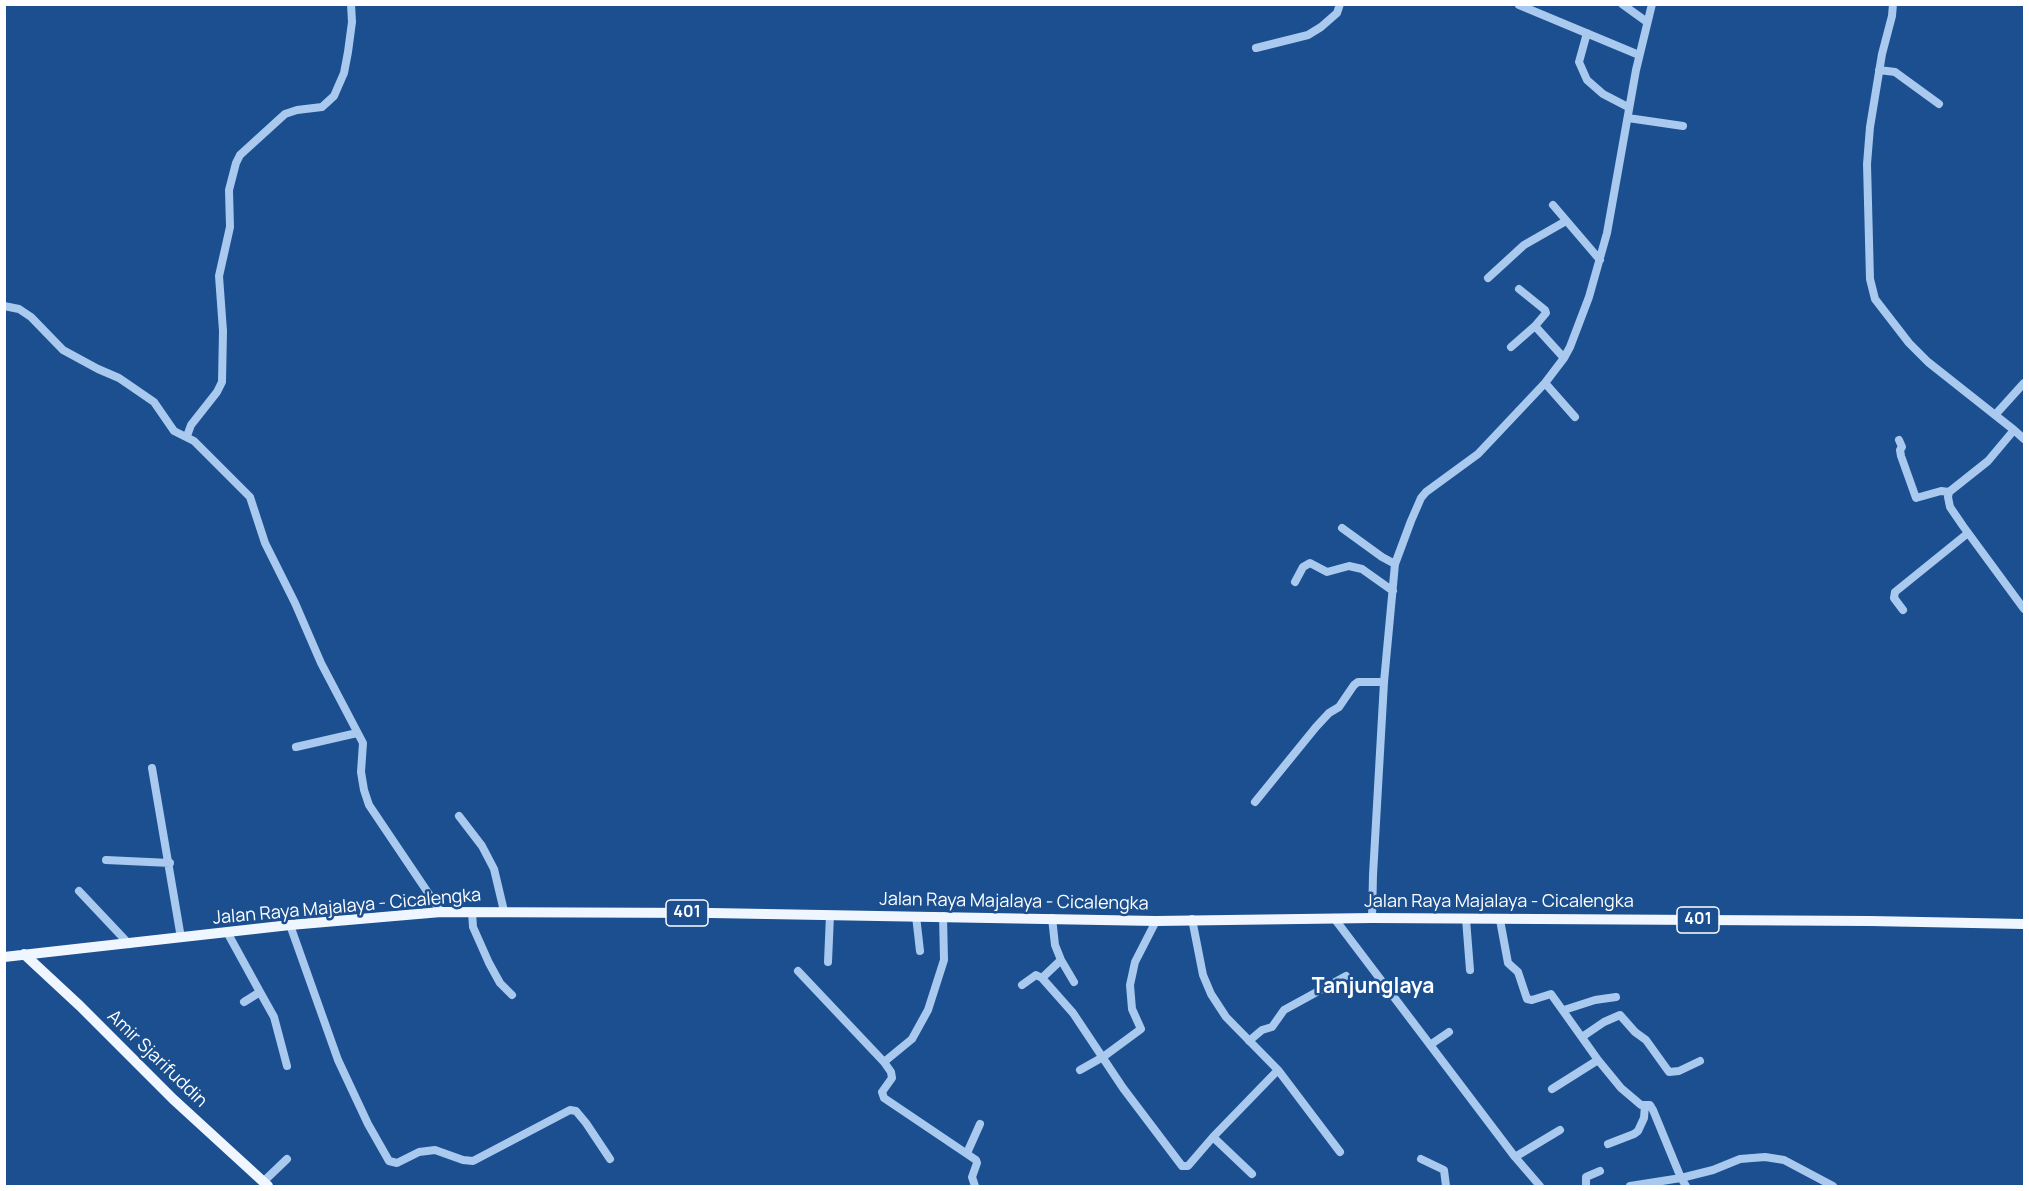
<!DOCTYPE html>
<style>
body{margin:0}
#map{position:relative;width:2029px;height:1191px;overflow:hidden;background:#1b4f8f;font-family:Manrope,sans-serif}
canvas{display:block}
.frame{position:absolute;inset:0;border:6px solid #fff;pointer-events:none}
</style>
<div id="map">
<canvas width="2029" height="1191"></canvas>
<div class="frame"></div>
</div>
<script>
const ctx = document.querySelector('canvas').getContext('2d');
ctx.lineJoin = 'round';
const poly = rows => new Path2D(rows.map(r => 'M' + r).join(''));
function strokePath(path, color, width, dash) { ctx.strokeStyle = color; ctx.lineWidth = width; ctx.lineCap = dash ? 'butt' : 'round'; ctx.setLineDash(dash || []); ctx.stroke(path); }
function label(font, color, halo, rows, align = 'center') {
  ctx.font = font + ' Manrope,sans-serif'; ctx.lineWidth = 5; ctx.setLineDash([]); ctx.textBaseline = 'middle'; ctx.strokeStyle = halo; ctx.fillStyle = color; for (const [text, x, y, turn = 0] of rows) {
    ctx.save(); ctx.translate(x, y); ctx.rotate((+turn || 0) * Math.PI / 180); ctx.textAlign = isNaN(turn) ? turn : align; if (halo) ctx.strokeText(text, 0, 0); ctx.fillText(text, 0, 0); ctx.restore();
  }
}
strokePath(poly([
 [1622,4,1647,22],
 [1893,4,1892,16,1882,54,1870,127,1867,164,1870,279,1875,299,1909,343,1928,362,2014,430],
 [1519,5,1639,55],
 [1587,33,1579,62,1587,80,1603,94,1628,107],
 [1256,48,1308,35,1321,27,1337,13,1340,4],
 [1879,70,1895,72,1939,104],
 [1628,118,1683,126],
 [1553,205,1600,260],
 [1488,278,1524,245,1566,221],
 [1519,289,1545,310,1546,313,1535,326,1564,358],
 [4,306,19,309,31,317,63,350,98,369,119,378,154,402,174,431,194,441,250,497,265,543,295,603,321,663,363,743,361,772,364,790,369,805,441,912],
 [1511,347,1535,326],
 [1545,383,1575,417],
 [1995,415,2024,383],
 [187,436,191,425,217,392,222,382,223,331,219,276,230,227,229,190,236,163,240,155,285,114,297,110,322,107,334,96,344,73,348,52,352,22,351,4],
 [2024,439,2014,430,1988,461,1949,492,1948,497,1950,507,1963,526,2024,609],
 [1899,440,1902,447,1900,450,1901,456,1916,498,1941,491,1949,492],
 [1342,528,1382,557,1395,564],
 [1295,582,1303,567,1310,563,1327,572,1349,566,1362,569,1393,591],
 [1903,610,1894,598,1895,592,1968,533],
 [296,747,357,733],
 [152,768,181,938],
 [1255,802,1316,727,1329,713,1339,707,1354,685,1358,682,1384,682],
 [459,816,482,846,494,869,504,911],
 [106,860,170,863],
 [79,891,129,944],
 [472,912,473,927,489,963,500,983,512,995],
 [916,916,920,951],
 [1052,918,1055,945,1061,960,1042,978,1073,1013,1123,1088,1182,1166,1188,1166,1213,1137,1278,1070],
 [1334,918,1515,1157,1540,1186],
 [1372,918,1373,875,1384,682,1395,564,1411,521,1421,498,1426,492,1478,454,1545,383,1564,358,1570,347,1589,297,1607,233,1636,70,1652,4],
 [1192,919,1203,975,1211,994,1226,1017,1278,1070,1340,1152],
 [1466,919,1470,970],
 [1500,920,1508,963,1518,972,1527,999,1532,1000,1551,994,1598,1060,1621,1088,1641,1105,1650,1105,1653,1110,1681,1178,1630,1186],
 [290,925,338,1060,368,1124,389,1161,397,1163,419,1152,435,1150,463,1160,473,1161,570,1110,576,1111,586,1123,610,1159],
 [227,932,260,992,244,1002],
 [1061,960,1074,982],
 [828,962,830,915],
 [798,971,884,1062,891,1072,892,1078,882,1092,884,1098,976,1160,977,1163,972,1177,975,1186],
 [1022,985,1036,975,1042,978],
 [260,992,274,1017,287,1066],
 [1564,1010,1595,1000,1616,997],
 [1582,1037,1604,1022,1620,1015,1635,1032,1646,1040,1669,1072,1679,1071,1700,1061],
 [1249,1041,1262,1030,1272,1027,1284,1010,1346,976],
 [1430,1045,1449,1032],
 [884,1062,912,1039,928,1010,944,960,943,916],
 [1080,1070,1103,1057,1141,1029,1132,1009,1130,985,1135,962,1156,921],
 [1552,1089,1598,1060],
 [1213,1137,1252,1174],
 [1608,1144,1634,1134,1638,1131,1644,1118,1645,1105],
 [967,1153,980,1124],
 [1515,1157,1560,1130],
 [1421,1159,1444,1170,1446,1186],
 [263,1182,287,1159],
 [1586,1186,1586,1177,1600,1171],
 [1686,1186,1681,1178,1713,1170,1740,1159,1765,1157,1784,1160,1833,1186]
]), '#a9c9ee', 8);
strokePath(poly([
 [24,954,80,1006,173,1099,268,1186],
 [4,957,290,925,441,912,711,913,1156,921,1372,918,1870,921,2024,924]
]), '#f0f6ff', 10);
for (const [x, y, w] of [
 [687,913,42],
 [1698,920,42]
]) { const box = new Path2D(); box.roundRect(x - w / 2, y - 13, w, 26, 4.5); ctx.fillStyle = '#1b4f8f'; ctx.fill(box); strokePath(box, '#fff', 1.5); }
label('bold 16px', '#fff', null, [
 ["401",687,913],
 ["401",1698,920]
]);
label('18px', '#fff', '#1b4f8f', [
 ["Jalan Raya Majalaya - Cicalengka",1014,902,1],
 ["Jalan Raya Majalaya - Cicalengka",1499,902],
 ["Jalan Raya Majalaya - Cicalengka",347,907,-5],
 ["Amir Sjarifuddin",157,1059,44]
]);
label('bold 21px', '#fff', '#1b4f8f', [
 ["Tanjunglaya",1373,987]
]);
</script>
